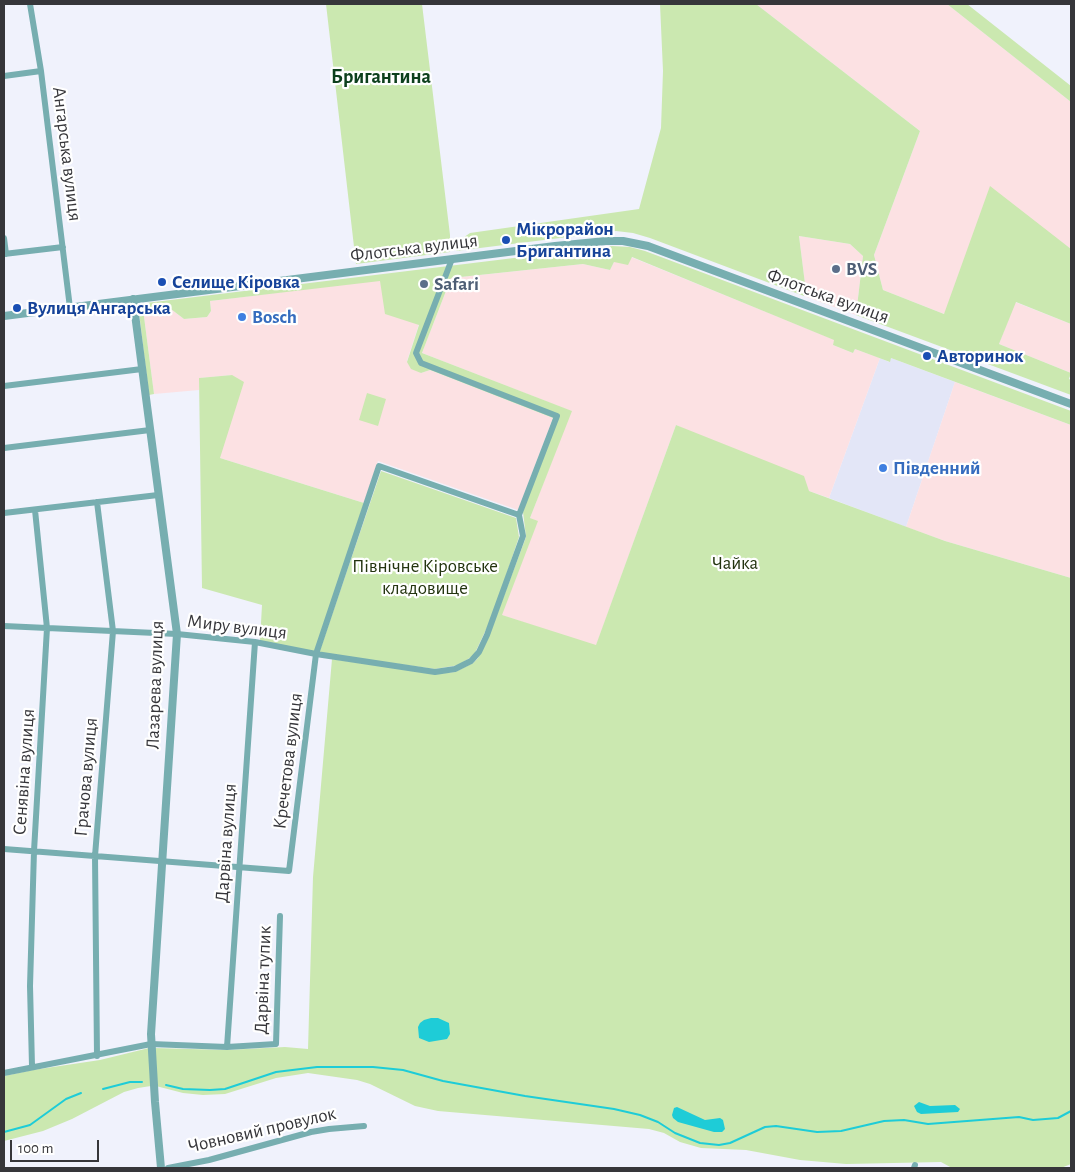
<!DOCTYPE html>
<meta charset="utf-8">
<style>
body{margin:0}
#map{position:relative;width:1075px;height:1172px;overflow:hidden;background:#f0f2fc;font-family:"Alegreya Sans",sans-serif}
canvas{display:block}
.frame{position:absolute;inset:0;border:5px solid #36363a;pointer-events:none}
.scale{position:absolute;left:10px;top:1140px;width:89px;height:22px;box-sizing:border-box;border:2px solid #36363a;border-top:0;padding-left:6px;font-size:15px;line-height:18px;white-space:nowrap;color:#36363a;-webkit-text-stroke:4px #fff;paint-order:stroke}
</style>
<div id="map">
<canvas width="1075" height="1172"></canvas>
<div class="frame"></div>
<div class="scale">100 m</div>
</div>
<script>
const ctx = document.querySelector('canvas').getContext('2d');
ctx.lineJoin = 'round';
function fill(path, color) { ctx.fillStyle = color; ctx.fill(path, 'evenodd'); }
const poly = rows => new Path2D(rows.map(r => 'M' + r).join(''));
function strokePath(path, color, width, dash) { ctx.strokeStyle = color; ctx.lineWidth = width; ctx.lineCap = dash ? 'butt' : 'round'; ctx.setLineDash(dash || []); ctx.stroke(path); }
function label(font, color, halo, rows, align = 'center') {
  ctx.font = font + ' "Alegreya Sans",sans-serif'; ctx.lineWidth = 4.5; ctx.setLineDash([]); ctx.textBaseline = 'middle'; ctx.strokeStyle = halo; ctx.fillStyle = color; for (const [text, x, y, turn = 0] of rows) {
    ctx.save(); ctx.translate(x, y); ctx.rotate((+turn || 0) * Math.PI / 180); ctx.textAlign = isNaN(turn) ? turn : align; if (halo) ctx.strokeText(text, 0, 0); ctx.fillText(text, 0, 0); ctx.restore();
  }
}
fill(poly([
 [880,358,889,362,891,358,955,382,906,527,829,498]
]), '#e3e6f7');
fill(poly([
 [756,4,947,4,1071,102,1071,249,1057,239,944,314,883,290,874,255,920,131],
 [799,236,850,244,863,256,856,315,804,296,805,284],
 [631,257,835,340,833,345,853,353,855,349,880,358,829,498,809,491,676,425,596,646,501,615,537,522,530,518,571,411,422,353,451,278,583,264,610,270,614,262],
 [380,280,419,324,407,361,421,373,430,370,553,418,518,510,378,461,364,503,220,458,232,375,200,378,199,390,154,394,143,309,167,306,184,319,207,317,211,311,210,301],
 [1015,302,1071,324,1071,373,999,344],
 [955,382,1071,425,1071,578,945,541,906,527]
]), '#fce1e3');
fill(poly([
 [326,4,422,4,450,235,450,252,356,264],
 [660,4,756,4,920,131,874,255,883,290,944,314,990,186,1071,249,1071,324,1016,302,999,344,1071,373,1069,379,1071,380,1071,395,856,315,863,256,850,244,799,236,805,284,804,296,650,238,633,233,616,231,456,251,457,242,470,233,639,209,661,128,663,71],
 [947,4,967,4,1071,86,1071,102],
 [612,246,630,247,645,251,1071,411,1071,425,891,358,890,362,855,349,853,353,833,345,834,340,632,257,628,265,614,262,610,270,583,264,451,278,422,353,572,411,530,518,538,521,502,615,596,645,676,425,804,476,809,491,945,541,1071,578,1071,1164,1061,1168,952,1168,941,1162,846,1164,800,1160,746,1150,701,1148,680,1142,664,1133,649,1129,438,1111,415,1106,370,1084,357,1080,308,1073,276,1078,225,1094,203,1095,183,1093,156,1086,154,1048,227,1050,285,1047,308,1049,313,877,332,659,435,674,455,672,473,663,478,658,489,636,526,537,523,512,553,418,430,370,421,373,411,369,407,362,419,325,385,314,380,281,210,301,211,311,207,317,184,319,167,306,143,309,154,394,149,395,138,304],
 [232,375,244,382,220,458,364,503,315,652,260,641,262,605,202,588,199,378],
 [367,393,386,399,378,426,359,420],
 [381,471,516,518,519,537,492,617,474,655,459,665,435,669,319,653],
 [149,1048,151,1086,138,1088,124,1092,72,1119,43,1131,4,1141,4,1076,33,1070,100,1060]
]), '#cbe8b0');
fill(poly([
 [431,1018,438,1018,449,1023,450,1034,447,1039,429,1042,419,1038,418,1027,420,1023,424,1020],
 [919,1102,930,1106,955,1105,960,1109,958,1112,921,1114,917,1112,914,1106],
 [677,1107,705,1120,720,1118,723,1120,725,1129,722,1132,714,1132,678,1122,673,1118,672,1115,674,1108]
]), '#1eccd7');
strokePath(poly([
 [166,1085,183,1089,210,1090,225,1089,276,1072,317,1067,373,1067,403,1070,443,1081,525,1096,614,1109,640,1115,658,1122,675,1133,700,1143,719,1145,730,1143,765,1127,776,1126,817,1132,841,1131,884,1121,904,1120,928,1124,1019,1117,1033,1120,1058,1118,1071,1111],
 [103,1089,130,1082,142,1082],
 [4,1132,30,1125,66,1099,81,1093]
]), '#1eccd7', 2);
strokePath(poly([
 [30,4,41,71,70,308],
 [4,76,41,71],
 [4,238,6,254],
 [4,254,63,247],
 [4,386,142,369],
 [4,448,150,430],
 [4,513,158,495],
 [4,626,177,634,255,642,316,654,435,672,455,669,471,661,479,652,487,635,523,536,519,515,557,416,421,363,416,353,452,259],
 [4,849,289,871,316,654,379,466,519,515],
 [227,1047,255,642],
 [97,1056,95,856,113,631,97,502],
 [32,1066,30,986,34,851,47,628,35,510],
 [4,1073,151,1044,227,1047,276,1044,280,916],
 [168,1168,209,1160,311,1132,329,1129,364,1126],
 [914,1168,915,1165]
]), '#77aeb0', 6);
strokePath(poly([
 [133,299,177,634,151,1034,155,1102,161,1168],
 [4,316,555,246,606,241,623,241,648,246,1071,404]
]), '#77aeb0', 8);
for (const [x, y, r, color] of [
 [506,240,5,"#1a4fb4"],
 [836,269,5,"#5c6f8a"],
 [162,282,5,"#1a4fb4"],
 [424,284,5,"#5c6f8a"],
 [17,308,5,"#1a4fb4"],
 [242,317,5,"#3f7fe0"],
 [927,356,5,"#1a4fb4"],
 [883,468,5,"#3f7fe0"]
]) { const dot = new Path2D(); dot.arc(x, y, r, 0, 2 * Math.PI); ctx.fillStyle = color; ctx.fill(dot); strokePath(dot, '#fff', 2); }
label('19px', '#36363a', '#fff', [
 ["Ангарська вулиця",67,154,83],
 ["Флотська вулиця",414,248,-7],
 ["Флотська вулиця",828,296,20],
 ["Миру вулиця",237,627,7],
 ["Лазарева вулиця",155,685,-88],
 ["Кречетова вулиця",288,761,-83],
 ["Сенявіна вулиця",24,772,-86],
 ["Грачова вулиця",86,777,-85],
 ["Дарвіна вулиця",226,843,-86],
 ["Дарвіна тупик",263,980,-88],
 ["Човновий провулок",262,1130,-13]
]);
label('bold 19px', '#164399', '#fff', [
 ["Мікрорайон",516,229],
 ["Бригантина",516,251],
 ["Селище Кіровка",172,282],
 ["Вулиця Ангарська",27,308],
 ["Авторинок",937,356]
], 'left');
label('bold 19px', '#4e5e75', '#fff', [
 ["BVS",846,269],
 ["Safari",434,284]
], 'left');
label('bold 19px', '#366cbe', '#fff', [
 ["Bosch",252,317],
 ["Південний",893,468]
], 'left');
label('19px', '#23340f', '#fff', [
 ["Чайка",735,563],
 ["Північне Кіровське",425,566],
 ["кладовище",425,588]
]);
label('bold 20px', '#0d401d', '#fff', [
 ["Бригантина",381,77]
]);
</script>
